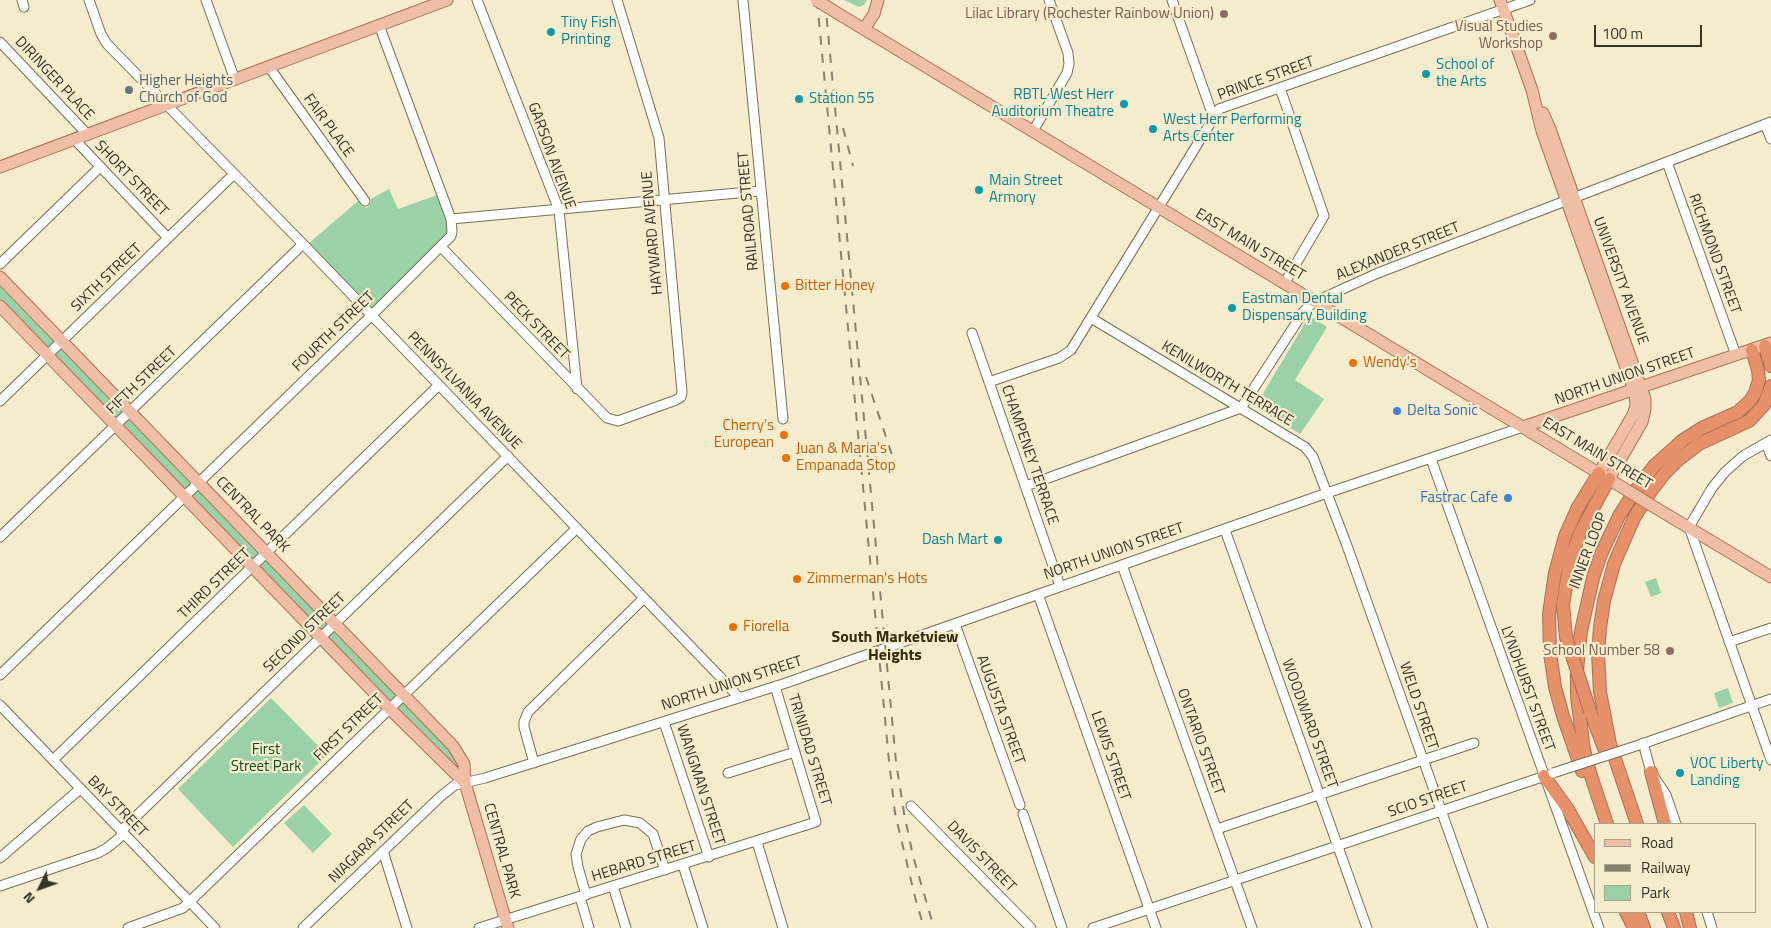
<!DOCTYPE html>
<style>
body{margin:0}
#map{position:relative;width:1771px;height:928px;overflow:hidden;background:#f5ecce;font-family:"Titillium Web",sans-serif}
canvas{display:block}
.legend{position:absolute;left:1594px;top:823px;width:162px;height:90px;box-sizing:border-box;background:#f5ecce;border:1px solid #a9a28b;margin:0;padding:6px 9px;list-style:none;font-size:15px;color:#373327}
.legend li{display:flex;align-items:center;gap:10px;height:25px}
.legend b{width:25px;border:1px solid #a9a28b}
.north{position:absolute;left:15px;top:863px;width:50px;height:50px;-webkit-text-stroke:4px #f5ecce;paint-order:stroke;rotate:228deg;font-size:14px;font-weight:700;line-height:20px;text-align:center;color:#373327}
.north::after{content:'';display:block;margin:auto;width:18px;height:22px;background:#373327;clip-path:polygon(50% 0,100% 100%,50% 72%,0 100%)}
.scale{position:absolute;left:1594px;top:25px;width:108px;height:22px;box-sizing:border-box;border:2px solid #373327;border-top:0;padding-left:6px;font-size:15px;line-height:18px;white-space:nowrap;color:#373327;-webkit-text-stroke:4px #f5ecce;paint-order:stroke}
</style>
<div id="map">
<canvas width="1771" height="928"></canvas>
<ul class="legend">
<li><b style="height:6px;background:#f0bda6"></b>Road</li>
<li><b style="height:6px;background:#87816d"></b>Railway</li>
<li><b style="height:14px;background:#9ad1a7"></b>Park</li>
</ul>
<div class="north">N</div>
<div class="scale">100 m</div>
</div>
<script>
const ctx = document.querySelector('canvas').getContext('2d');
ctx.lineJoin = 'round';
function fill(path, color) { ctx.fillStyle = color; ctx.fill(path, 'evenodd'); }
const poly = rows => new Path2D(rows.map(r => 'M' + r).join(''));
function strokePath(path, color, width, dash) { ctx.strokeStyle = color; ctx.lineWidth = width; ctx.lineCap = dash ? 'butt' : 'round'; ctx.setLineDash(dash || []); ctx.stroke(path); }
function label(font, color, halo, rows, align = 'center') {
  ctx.font = font + ' "Titillium Web",sans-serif'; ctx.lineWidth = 4.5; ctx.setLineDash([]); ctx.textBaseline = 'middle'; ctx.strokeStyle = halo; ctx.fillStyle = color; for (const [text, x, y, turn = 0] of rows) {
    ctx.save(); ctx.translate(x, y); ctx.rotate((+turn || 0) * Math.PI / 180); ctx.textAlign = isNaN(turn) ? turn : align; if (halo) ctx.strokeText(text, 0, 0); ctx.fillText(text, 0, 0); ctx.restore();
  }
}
fill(poly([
 [844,0,867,0,864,5,859,7],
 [389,189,398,209,437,195,450,228,448,235,374,307,369,308,308,244,358,201,361,206,367,208,371,203,371,199],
 [0,281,446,744,457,762,459,772,0,301],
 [1312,317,1327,327,1295,380,1324,399,1300,434,1255,407,1308,318],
 [1656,578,1661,593,1651,597,1645,582],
 [1728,688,1733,703,1719,708,1714,693],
 [271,698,327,755,233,847,178,789],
 [304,805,332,834,313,853,284,823]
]), '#9ad1a7');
const minor = poly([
 [22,0,24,7],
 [89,0,101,34,107,44,303,244,725,682,739,698],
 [206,0,235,80],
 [477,0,559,210,577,389],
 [743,0,783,419],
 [1172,0,1213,116],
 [0,42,88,135],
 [269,67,365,201],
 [1280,88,1324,216,1284,284],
 [1765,124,1771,139],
 [1033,131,1067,73,1069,64,1068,53,1049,0],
 [75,140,168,238],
 [1667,162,1736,355],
 [451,219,760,191],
 [441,247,607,418,618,421,676,400,681,397,682,392,659,138,617,0],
 [0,264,100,167],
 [1091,318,1305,447,1313,457,1346,543,1483,928],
 [972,333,1060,586],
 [989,382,1059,358,1071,350,1219,109,1530,0],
 [0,401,234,174],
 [1771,440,1743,456,1725,472,1712,488,1689,527,1771,760],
 [1766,443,1771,456],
 [1431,459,1599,928],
 [1026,486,1241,408,1304,311,1314,302,1378,273,1771,122],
 [1225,530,1367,928],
 [0,537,303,244],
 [1122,565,1252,928],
 [1038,594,1156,928],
 [955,624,1020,805],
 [1729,642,1771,628],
 [0,675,375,312,451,236,452,231,451,219,379,25],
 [0,705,215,928],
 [664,722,709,857],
 [1643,743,1651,772,1666,795,1676,824],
 [1639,745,1771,699],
 [53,760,439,385],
 [534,763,524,727,524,722,528,712,644,598],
 [728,773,795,752],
 [911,806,1031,928],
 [1023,814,1062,928],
 [1217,829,1474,743],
 [121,831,508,456],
 [757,842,783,928],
 [383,851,407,928],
 [0,858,80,789],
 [683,865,703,928],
 [0,886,98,853,107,848,124,834],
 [613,886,626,928],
 [586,895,578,867,576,854,581,839,588,831,597,827,624,820,640,823,653,834,665,870],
 [580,897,589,928],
 [1707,912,1712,928],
 [128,928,183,908,577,528],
 [303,928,441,796,455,785,485,778,783,684,1327,493,1523,427],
 [479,928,816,822,777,693,776,686],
 [1093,928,1548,775]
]);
const major = poly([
 [1500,0,1532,90,1542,131,1635,393,1636,406,1633,415,1599,473],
 [842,16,1625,489],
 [864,29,874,14,878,0],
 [1543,113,1550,129,1645,399,1645,409,1642,422,1609,479],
 [0,167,447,0],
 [0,277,453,746,464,764,465,783,508,928],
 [0,306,389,708,465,783],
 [1523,427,1771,343],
 [1651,505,1771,577]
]);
const highway = poly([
 [1765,346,1771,366],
 [1566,637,1563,605,1570,560,1581,531,1609,479],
 [1590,711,1604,748],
 [1582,771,1563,716,1555,687,1550,653,1549,614,1555,573,1565,536,1577,509,1599,473],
 [1651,772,1665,824],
 [1544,776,1567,808,1595,857],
 [1607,824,1591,776,1584,750,1577,697,1577,670,1581,631,1593,578,1601,554,1619,516,1633,494,1654,466,1683,440,1702,428,1738,412,1750,401,1755,393,1759,380,1758,370,1752,350],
 [1637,824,1610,744,1600,692,1598,653,1600,628,1604,601,1614,564,1634,518,1651,491,1664,474,1678,460,1699,444,1749,421,1764,405,1771,386],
 [1626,912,1634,928],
 [1638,912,1644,928],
 [1668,912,1674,928],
 [1686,912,1690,928]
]);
strokePath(minor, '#776f54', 11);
strokePath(major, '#a97053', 13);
strokePath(highway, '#a97053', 14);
strokePath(minor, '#fff', 9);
strokePath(major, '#f0bda6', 11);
strokePath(highway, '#e6916a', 12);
strokePath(poly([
 [817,0,889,761,895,813,915,897,924,928],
 [825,0,896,762,904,813,913,856,934,928],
 [843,128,853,166],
 [866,377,895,464]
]), '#87816d', 2, [9, 9]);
const minorBridge = poly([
 [1553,773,1639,745]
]);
const majorBridge = poly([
 [816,0,842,16],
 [1625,489,1651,505]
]);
const highwayBridge = poly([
 [1566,637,1590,711]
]);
strokePath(minorBridge, '#776f54', 11, []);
strokePath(majorBridge, '#a97053', 13, []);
strokePath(highwayBridge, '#a97053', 14, []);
strokePath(minorBridge, '#fff', 9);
strokePath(majorBridge, '#f0bda6', 11);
strokePath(highwayBridge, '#e6916a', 12);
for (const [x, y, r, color] of [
 [1224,14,5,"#8d6e63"],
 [551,32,5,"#0f9aa8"],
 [1553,36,5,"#8d6e63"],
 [1426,74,5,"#0f9aa8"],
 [129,90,5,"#6b7280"],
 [799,99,5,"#0f9aa8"],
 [1124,104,5,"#0f9aa8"],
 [1153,129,5,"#0f9aa8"],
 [979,190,5,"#0f9aa8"],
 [785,286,5,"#e8710a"],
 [1232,308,5,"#0f9aa8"],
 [1353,363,5,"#e8710a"],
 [1397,411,5,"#3f7fe0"],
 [784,435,5,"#e8710a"],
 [786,458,5,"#e8710a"],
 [1508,498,5,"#3f7fe0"],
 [998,540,5,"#0f9aa8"],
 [797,579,5,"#e8710a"],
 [733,627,5,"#e8710a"],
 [1670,651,5,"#8d6e63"],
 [1680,773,5,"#0f9aa8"]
]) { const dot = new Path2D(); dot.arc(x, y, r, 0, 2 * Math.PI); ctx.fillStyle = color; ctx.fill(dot); strokePath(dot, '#f5ecce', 2); }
label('15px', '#785e54', '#f5ecce', [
 ["Lilac Library (Rochester Rainbow Union)",1214,14],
 ["Visual Studies",1543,27],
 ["Workshop",1543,44],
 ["School Number 58",1660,651]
], 'right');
label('15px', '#0d838f', '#f5ecce', [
 ["Tiny Fish",561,23],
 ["Printing",561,40],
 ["School of",1436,65],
 ["the Arts",1436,82],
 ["RBTL West Herr",1114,95,"right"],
 ["Auditorium Theatre",1114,112,"right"],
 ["Station 55",809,99],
 ["West Herr Performing",1163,120],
 ["Arts Center",1163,137],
 ["Main Street",989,181],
 ["Armory",989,198],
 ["Eastman Dental",1242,299],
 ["Dispensary Building",1242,316],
 ["Dash Mart",988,540,"right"],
 ["VOC Liberty",1690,764],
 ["Landing",1690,781]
], 'left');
label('15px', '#373327', '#f5ecce', [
 ["DIRINGER PLACE",54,79,47],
 ["PRINCE STREET",1266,79,-20],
 ["FAIR PLACE",328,126,54],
 ["GARSON AVENUE",551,156,70],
 ["SHORT STREET",131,179,46],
 ["RAILROAD STREET",749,211,-95],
 ["HAYWARD AVENUE",653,233,-95],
 ["EAST MAIN STREET",1250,245,31],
 ["ALEXANDER STREET",1398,252,-22],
 ["RICHMOND STREET",1714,254,70],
 ["SIXTH STREET",107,278,-44],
 ["UNIVERSITY AVENUE",1620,281,70],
 ["PECK STREET",536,326,46],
 ["FOURTH STREET",334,332,-44],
 ["NORTH UNION STREET",1625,377,-19],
 ["FIFTH STREET",142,381,-44],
 ["KENILWORTH TERRACE",1227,384,31],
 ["PENNSYLVANIA AVENUE",464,391,46],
 ["EAST MAIN STREET",1597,454,31],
 ["CHAMPENEY TERRACE",1029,455,71],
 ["CENTRAL PARK",252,515,46],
 ["INNER LOOP",1589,551,-69],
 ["NORTH UNION STREET",1114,552,-19],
 ["THIRD STREET",215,584,-44],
 ["SECOND STREET",305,633,-44],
 ["NORTH UNION STREET",732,684,-18],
 ["LYNDHURST STREET",1527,689,70],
 ["WELD STREET",1418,706,71],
 ["AUGUSTA STREET",1000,710,70],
 ["WOODWARD STREET",1309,724,70],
 ["FIRST STREET",349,728,-44],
 ["ONTARIO STREET",1200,742,70],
 ["TRINIDAD STREET",809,750,73],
 ["LEWIS STREET",1110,756,71],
 ["WANGMAN STREET",700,785,72],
 ["SCIO STREET",1428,800,-19],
 ["BAY STREET",117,807,46],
 ["NIAGARA STREET",372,842,-44],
 ["CENTRAL PARK",501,851,74],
 ["DAVIS STREET",981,857,46],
 ["HEBARD STREET",644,862,-17]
]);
label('15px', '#5b616d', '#f5ecce', [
 ["Higher Heights",139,81],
 ["Church of God",139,98]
], 'left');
label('15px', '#c56008', '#f5ecce', [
 ["Bitter Honey",795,286],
 ["Wendy's",1363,363],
 ["Cherry's",774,426,"right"],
 ["European",774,443,"right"],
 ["Juan & Maria's",796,449],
 ["Empanada Stop",796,466],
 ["Zimmerman's Hots",807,579],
 ["Fiorella",743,627]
], 'left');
label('15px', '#366cbe', '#f5ecce', [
 ["Delta Sonic",1407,411],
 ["Fastrac Cafe",1498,498,"right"]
], 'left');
label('15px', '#0c4c25', '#f5ecce', [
 ["First",266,750],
 ["Street Park",266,767]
]);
label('bold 16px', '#322a11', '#f5ecce', [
 ["South Marketview",895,638],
 ["Heights",895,656]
]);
</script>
